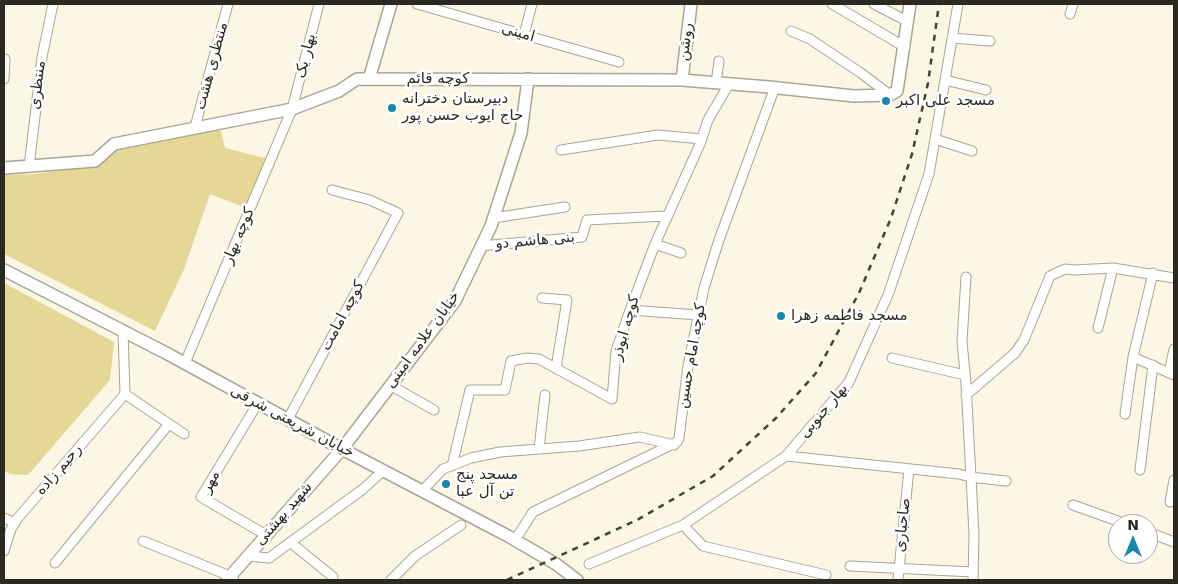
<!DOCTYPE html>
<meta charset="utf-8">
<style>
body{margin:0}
#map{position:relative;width:1178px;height:584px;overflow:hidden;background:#fbf7e4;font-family:"DejaVu Sans",sans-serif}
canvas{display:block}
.frame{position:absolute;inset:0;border:5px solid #2b2a22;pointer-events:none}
.north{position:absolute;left:1108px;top:514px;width:50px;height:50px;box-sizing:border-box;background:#fff;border:1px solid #aaaaa7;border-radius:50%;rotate:0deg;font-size:14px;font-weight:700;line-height:20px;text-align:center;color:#2b2a22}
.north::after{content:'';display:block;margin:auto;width:18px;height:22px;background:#1687ad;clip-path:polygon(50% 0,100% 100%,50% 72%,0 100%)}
</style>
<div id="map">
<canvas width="1178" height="584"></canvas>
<div class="frame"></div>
<div class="north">N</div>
</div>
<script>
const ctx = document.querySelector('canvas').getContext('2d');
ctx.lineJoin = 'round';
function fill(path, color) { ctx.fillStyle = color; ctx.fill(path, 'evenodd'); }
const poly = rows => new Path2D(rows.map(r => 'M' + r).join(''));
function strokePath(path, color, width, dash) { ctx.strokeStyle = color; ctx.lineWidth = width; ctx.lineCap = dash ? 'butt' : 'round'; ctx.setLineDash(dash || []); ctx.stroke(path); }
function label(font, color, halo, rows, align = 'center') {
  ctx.font = font + ' "DejaVu Sans","Noto Naskh Arabic",sans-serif'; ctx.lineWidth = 5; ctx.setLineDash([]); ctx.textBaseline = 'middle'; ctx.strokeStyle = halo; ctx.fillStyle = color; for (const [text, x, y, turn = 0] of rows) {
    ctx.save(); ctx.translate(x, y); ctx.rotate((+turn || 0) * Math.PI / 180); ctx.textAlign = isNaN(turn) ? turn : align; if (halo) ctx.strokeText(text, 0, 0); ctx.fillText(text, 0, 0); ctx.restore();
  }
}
fill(poly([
 [220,128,225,148,269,159,249,209,210,194,184,269,155,331,4,254,4,175,34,174,97,165,110,148],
 [4,283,114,342,110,380,28,475,10,474,4,471]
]), '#e5d795');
const minor = poly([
 [417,4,619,62],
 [832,4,905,47],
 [874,4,907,21],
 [1070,14,1073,4],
 [791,31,810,39,861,73,890,95],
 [524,35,532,4],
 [952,38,990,41],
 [4,79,5,59],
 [945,80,986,90],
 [716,83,719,61],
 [195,127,228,4],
 [935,139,972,151],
 [561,150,658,135,702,139],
 [29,167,42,57,53,4],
 [493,218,565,207],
 [655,244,681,253],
 [481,246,582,237,587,220,666,216],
 [966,277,962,342,966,383,974,534,973,580],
 [542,298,567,300,556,368],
 [630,310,698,315],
 [1098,328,1113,268],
 [123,331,125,394,184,434],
 [1133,357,1174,375],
 [892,358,965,375],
 [185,363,292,109,319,4],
 [1169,373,1174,349],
 [390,385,434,410],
 [966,395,1015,353,1024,340,1050,276,1065,269,1074,270,1113,268,1174,278],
 [258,403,201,497,266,535],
 [1125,414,1133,357,1153,273],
 [288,419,398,213,370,200,332,190],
 [539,449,545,395],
 [786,456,959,474,970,477,1006,481],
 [452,466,470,390,505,390,511,361,527,358,539,359,612,399,616,351,630,310,655,244,700,144,708,120,729,84],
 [1140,470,1153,365],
 [423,490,443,469,471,458,500,452,579,446,640,437,674,445],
 [1170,502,1174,480],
 [1073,505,1126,524],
 [4,518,15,523],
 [683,525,703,546,826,575],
 [1148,532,1174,542],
 [515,540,533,512,677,442,679,438,688,366,704,288,719,240,775,87],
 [143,541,230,576,234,580],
 [290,542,333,577],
 [4,551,11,529,17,519,125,394],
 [248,556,269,558,363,489,384,470],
 [55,563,169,424],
 [589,564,683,525,786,456,849,382,888,295,929,174,958,4],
 [850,566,973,572],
 [391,580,415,556,461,525],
 [898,580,909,469]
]);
const tertiary = poly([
 [369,79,391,4],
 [682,80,691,4],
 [4,168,95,161,114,144,292,109,339,91,357,79,682,80,769,87,854,96,890,95,897,91,910,4],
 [4,270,166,353,342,449,508,536,556,564,577,580],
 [227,580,342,449,455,301,491,226,521,133,528,79]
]);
strokePath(minor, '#aaa694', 11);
strokePath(tertiary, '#aaa694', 14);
strokePath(minor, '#fff', 9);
strokePath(tertiary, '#fff', 11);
strokePath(poly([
 [507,580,637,520,713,476,776,418,816,373,859,293,891,218,912,154,928,83,939,4]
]), '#434138', 2.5, [6, 6]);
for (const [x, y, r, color] of [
 [886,101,5,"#1687ad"],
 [392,108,5,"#1687ad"],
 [781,316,5,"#1687ad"],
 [446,484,5,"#1687ad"]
]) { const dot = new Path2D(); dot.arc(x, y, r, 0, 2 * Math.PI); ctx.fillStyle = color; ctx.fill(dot); strokePath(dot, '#fff', 2); }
label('15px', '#2b2a22', '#fff', [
 ["امینی",518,33,16],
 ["روشن",686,42,-83],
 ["بهار یک",306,56,-76],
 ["منتظری هشت",212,66,-75],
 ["کوچه قائم",438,79],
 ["منتظری",38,85,-83],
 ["کوچه بهار",239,236,-67],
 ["بنی هاشم دو",535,241,-5],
 ["کوچه امامت",343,316,-62],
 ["کوچه ابوذر",626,328,-74],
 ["خیابان علامه امینی",423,340,-54],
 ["کوچه امام حسین",692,356,-80],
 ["بهار جنوبی",824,411,-50],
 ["خیابان شریعتی شرقی",292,422,28],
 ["رحیم زاده",59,470,-49],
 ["مهر",211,482,-62],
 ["شهید بهشتی",284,514,-49],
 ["صاحباری",903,525,-84]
]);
label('15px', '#2b2a22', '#fff', [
 ["دبیرستان دخترانه",402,99],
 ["حاج ایوب حسن پور",402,116],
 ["مسجد علی اکبر",896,101],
 ["مسجد فاطمه زهرا",791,316],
 ["مسجد پنج",456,475],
 ["تن آل عبا",456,492]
], 'left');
</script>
